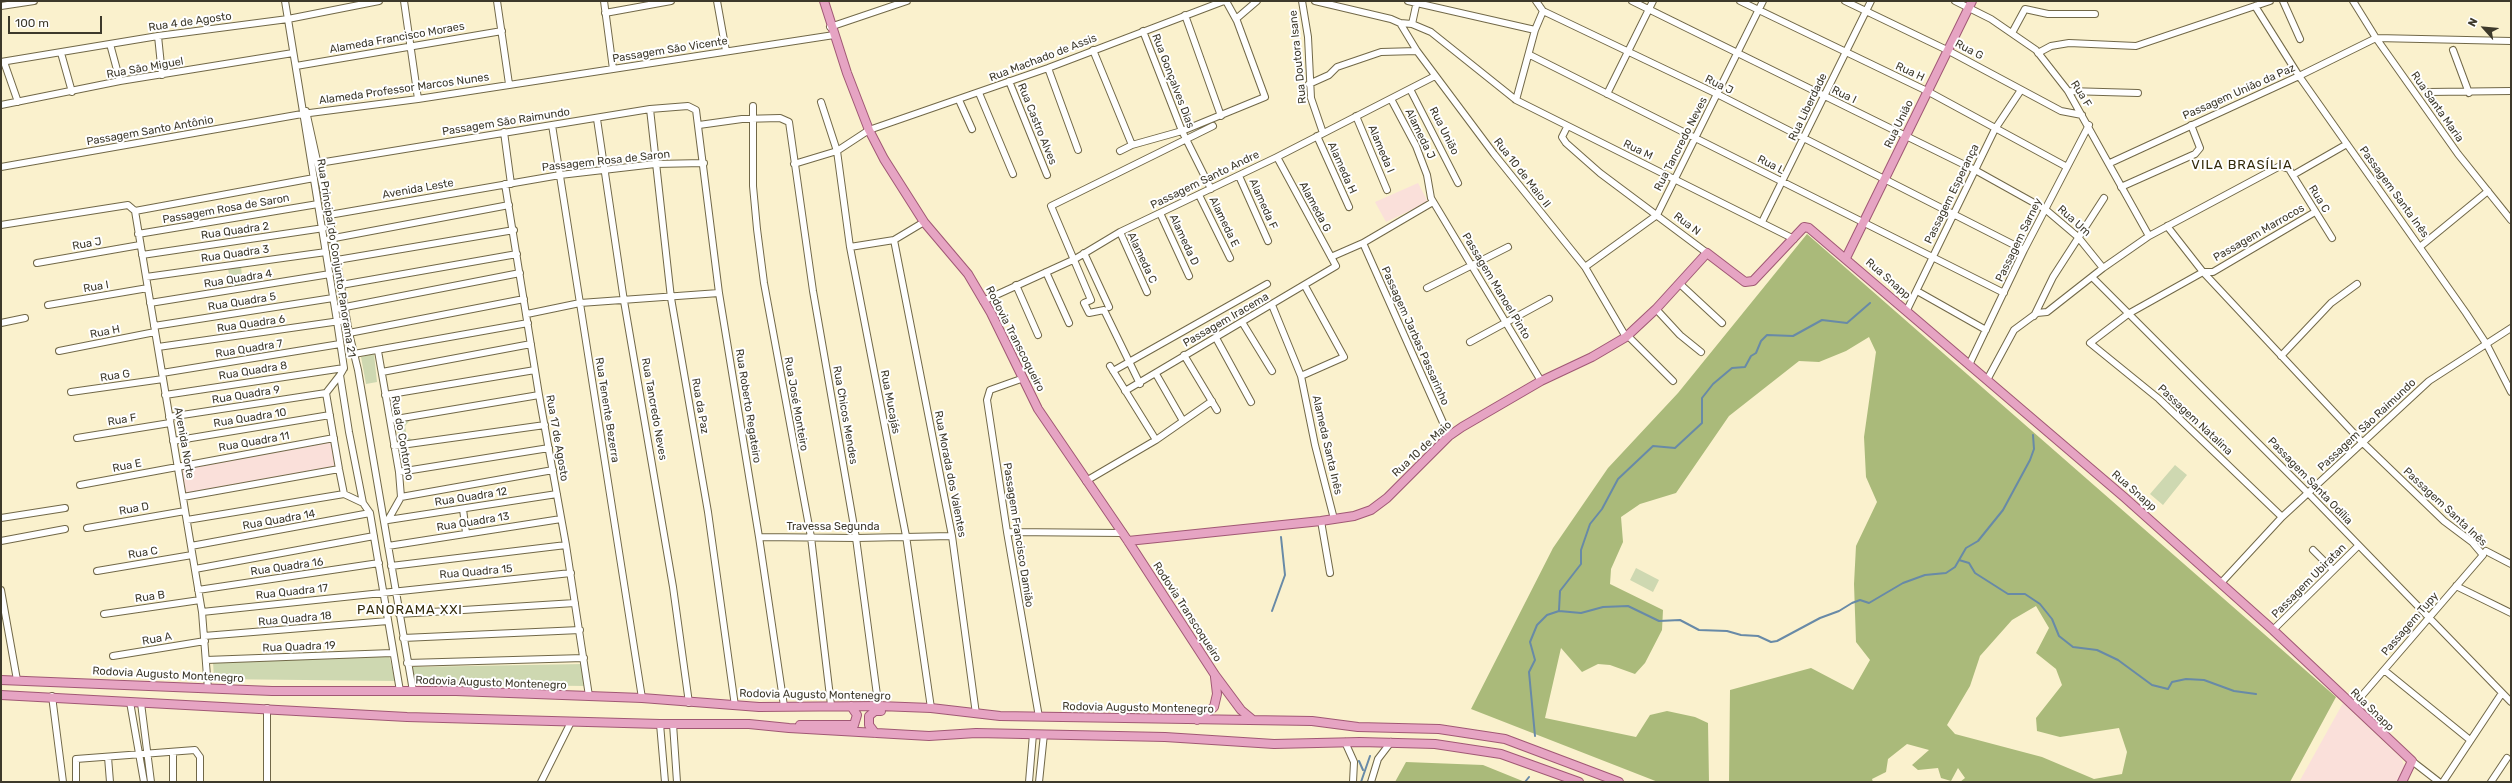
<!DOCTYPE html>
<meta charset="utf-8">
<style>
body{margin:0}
#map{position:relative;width:2512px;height:783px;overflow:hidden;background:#faf1cd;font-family:Rubik,sans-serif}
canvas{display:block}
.frame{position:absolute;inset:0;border:2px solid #3d392b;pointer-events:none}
.north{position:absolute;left:2464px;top:8px;width:40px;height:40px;-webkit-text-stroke:3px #fff;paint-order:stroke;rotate:297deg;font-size:11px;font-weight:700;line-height:16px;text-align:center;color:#3d392b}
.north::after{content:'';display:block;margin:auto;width:14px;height:18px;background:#3d392b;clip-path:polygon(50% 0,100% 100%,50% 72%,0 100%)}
.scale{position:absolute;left:8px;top:16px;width:94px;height:18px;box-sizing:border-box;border:2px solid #3d392b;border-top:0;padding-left:5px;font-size:12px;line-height:14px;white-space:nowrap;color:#3d392b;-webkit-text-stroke:3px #fff;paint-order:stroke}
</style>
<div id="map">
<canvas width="2512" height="783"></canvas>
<div class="frame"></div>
<div class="north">N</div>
<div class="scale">100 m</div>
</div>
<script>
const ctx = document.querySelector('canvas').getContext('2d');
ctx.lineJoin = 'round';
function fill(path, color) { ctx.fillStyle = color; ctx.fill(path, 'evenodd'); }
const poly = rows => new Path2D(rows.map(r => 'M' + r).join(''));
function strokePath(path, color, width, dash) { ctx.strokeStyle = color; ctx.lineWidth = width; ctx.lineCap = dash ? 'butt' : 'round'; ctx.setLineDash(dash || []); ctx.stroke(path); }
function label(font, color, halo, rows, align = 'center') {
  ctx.font = font + ' Rubik,sans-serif'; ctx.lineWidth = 4; ctx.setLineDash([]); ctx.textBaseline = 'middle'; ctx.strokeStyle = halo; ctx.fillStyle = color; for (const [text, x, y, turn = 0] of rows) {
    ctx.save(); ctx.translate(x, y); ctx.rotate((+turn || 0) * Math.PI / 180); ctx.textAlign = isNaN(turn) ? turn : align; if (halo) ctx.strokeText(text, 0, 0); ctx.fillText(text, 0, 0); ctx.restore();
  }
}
fill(poly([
 [1418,183,1428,202,1386,222,1375,202],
 [333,440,336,468,184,495,178,468],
 [2343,703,2401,758,2404,765,2401,782,2299,782]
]), '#fae0da');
fill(poly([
 [241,266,243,285,232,287,228,269],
 [374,354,377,382,366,384,361,357],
 [412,418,405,426,407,437,419,443,399,445,397,425,399,421],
 [2175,465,2187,475,2163,505,2150,494],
 [1636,568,1659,580,1653,592,1630,580],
 [389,655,395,681,214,679,213,662],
 [583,664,586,686,416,684,412,667]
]), '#ced8b1');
fill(poly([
 [1807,234,2336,697,2290,782,1960,782,1965,778,1958,768,1951,781,1941,778,1938,768,1918,770,1912,765,1929,750,1907,744,1888,759,1886,772,1872,779,1873,782,1729,782,1730,690,1811,668,1853,690,1870,660,1856,642,1854,584,1856,546,1877,502,1866,477,1864,437,1876,352,1869,337,1846,351,1819,362,1799,361,1729,416,1676,493,1640,504,1621,517,1623,542,1611,569,1610,584,1663,610,1662,630,1645,663,1635,674,1610,665,1598,664,1582,672,1561,648,1545,718,1636,737,1650,715,1667,711,1695,717,1708,723,1709,782,1658,782,1471,709,1553,548,1608,468,1678,393],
 [2036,606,2049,628,2036,653,2056,669,2062,685,2036,718,2037,731,2060,737,2119,728,2127,752,2122,774,2094,779,2042,757,1955,734,1947,725,1970,686,1980,656,2012,620],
 [1406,762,1483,765,1525,782,1395,782]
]), '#aaba7a');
strokePath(poly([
 [1959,560,1969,563,1975,573,2008,594,2025,594,2040,604,2052,619,2059,636,2073,647,2097,650,2118,660,2152,685,2168,689,2172,682,2186,679,2204,680,2234,691,2256,694],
 [1559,610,1560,591,1581,564,1581,550,1590,524,1602,509,1618,479,1653,446,1675,448,1702,423,1702,398,1713,384,1732,368,1745,367,1751,356,1756,353,1761,341,1767,335,1793,336,1822,320,1847,323,1870,303],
 [1272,611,1285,575,1281,537],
 [1535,736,1529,672,1535,660,1530,642,1537,625,1547,615,1559,611,1581,613,1603,607,1628,606,1659,621,1680,620,1699,630,1727,631,1741,635,1758,636,1771,642,1777,641,1820,618,1839,611,1852,603,1860,600,1869,603,1903,583,1925,575,1946,573,1955,567,1966,548,1978,541,2003,510,2030,460,2034,449,2033,435],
 [1359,761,1363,770],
 [1361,782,1370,756],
 [1525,782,1529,777]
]), '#688aa7', 2);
const minor = poly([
 [285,1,337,321,344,368,340,375,349,432,363,503,370,513,400,691],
 [404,1,418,99],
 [497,1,509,84],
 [604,1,613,69],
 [717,1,726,51],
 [1302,1,1308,37,1311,98,1323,133],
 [1315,1,1391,19,1400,23,1412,24,1431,32,1516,100,1794,239],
 [1408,1,1535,30],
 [1536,1,1543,11,1717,94,2024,250],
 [1632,1,1975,170,2045,209,2078,237,2103,268],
 [1740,1,1927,91,2067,167],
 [1845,1,1947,50,2061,111,2082,115],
 [1955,1,1991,19,2036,50,2068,91,2149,236],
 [2283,1,2300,39],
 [2353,1,2376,38,2458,154,2511,220],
 [1,6,34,1],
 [2255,6,2299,76,2466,313,2487,345,2511,392],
 [605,13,671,1],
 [1185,15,1221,116],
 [1236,19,1257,1],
 [1400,23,1417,51,1494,154,1585,267,1626,337],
 [1412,24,1417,1],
 [830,27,907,1],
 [1143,31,1182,131,1211,189],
 [2012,33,2025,9,2048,14,2095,14],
 [158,36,162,75],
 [110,44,120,81],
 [1093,50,1132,145],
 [2453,50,2469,93],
 [61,53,72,92],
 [2038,53,2051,46,2069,43,2136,46,2270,1],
 [1530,55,2004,293],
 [1,62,158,36,288,19,379,1],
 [4,62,18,102],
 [296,66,502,31],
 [1048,68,1078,150],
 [1009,81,1047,175],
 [1309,84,1329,75,1337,67,1381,52,1417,51],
 [1410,89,1458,183],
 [2068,91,2138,93],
 [2428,92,2511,91],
 [979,93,1013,174],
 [1607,94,1653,1],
 [1391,99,1416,146,1427,175,1431,198,1541,381],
 [959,100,972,129],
 [1516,100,1535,30,1543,11],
 [821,102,837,151,850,247,906,536,931,708],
 [1,105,120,81,293,53],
 [753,106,753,186,757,229,764,283,811,537,831,705],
 [650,109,671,298,708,512,735,706],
 [306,111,329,215,349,333,358,370,413,691],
 [1356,116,1387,190],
 [597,119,624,301,673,587,689,703],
 [552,125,642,698],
 [699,125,742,119,780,118,789,122,813,291,856,538,879,710],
 [1567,127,1562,137,1566,143,1600,173,1707,253],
 [504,132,511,184],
 [1317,136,1349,207],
 [1120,151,1132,145,1182,131,1265,97,1237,21,1226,1],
 [319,163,650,109,688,106,696,110,719,293,759,537,784,706],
 [2110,163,2299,76,2376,38,2511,41],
 [794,164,837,151,869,130,1048,68,1224,1],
 [1,167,302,114,418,99,834,35],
 [2293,175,2347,144],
 [1239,176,1268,241],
 [505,184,539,395,566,545,589,696],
 [2121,187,2195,154,2200,148,2191,125],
 [1199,195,1230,258],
 [135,211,314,178],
 [1160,213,1189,276],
 [329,215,560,175,655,164,704,163],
 [1762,222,1871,1],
 [1,225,128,205,135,211,202,612,208,689],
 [2167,226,2203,272,2362,442,2444,521,2472,542,2483,555,2353,706],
 [1120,232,1147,292],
 [138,234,318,204],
 [329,239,509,205],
 [894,240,952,536,976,714],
 [1363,243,1449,436],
 [2421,246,2488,191],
 [850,247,894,240,924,222],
 [1084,253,1109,307],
 [142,255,324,228],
 [1331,257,1363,243,1433,202],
 [337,260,514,230],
 [37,263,140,245],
 [1585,267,1657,215,1763,1],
 [1046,272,1069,323],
 [146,277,326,252],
 [2092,277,2308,493,2511,702],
 [1680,284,1722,323],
 [341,285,517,254],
 [1016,285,1038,335],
 [1427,288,1508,247],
 [1917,291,1986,330],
 [983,301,1075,259,1120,232,1277,157,1435,76],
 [150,303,330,274],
 [48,305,148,288],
 [1272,305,1301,376,1315,445,1334,519],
 [335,309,520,273],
 [1656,309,1680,335,1701,352],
 [1907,310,1995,129,2021,90],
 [527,314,580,303,719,293],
 [2034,316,2053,277,2104,198],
 [1242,322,1272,371],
 [1,323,25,318],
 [154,326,333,298],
 [349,333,524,299],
 [1628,336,1673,381],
 [1216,338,1251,402],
 [1470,342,1549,299],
 [158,347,347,320],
 [59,351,155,332],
 [378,351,399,472,401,497,388,520,384,521],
 [354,354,528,323],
 [1184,355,1217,410],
 [2281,356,2331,303,2357,284],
 [1969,365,2024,250,2089,125],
 [1110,366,1156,440],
 [1113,371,1267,284],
 [382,372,531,344],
 [162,373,340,344],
 [1156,374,1183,421],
 [340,375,326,393,339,469,344,494,363,503],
 [1301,376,1344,357,1305,286],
 [1021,379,990,390,987,400,1007,532,1039,717],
 [1987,380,2014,330,2037,313,2047,312,2103,268,2149,236,2280,166,2289,169,2332,238],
 [1140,384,1104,310,1089,313,1084,303,1091,300,1051,206,1213,126],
 [1125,391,1336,266,1277,157],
 [71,392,163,379],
 [165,395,344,368],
 [385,395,535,370],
 [169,417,326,393],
 [390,420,539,395],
 [77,438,170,423],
 [173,441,330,415],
 [394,446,545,425],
 [399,472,549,448],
 [1086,481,1156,440,1212,401],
 [80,485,334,438],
 [183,497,339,469],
 [401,497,553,470],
 [463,509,466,533],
 [2282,517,2159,399,2090,343,2128,314,2203,272,2213,272,2315,212],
 [1,518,65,508],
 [187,520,344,494],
 [388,520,557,494],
 [1321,521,1330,573],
 [87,528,185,511],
 [1007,532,1123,533],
 [759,537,856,538,952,536],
 [1,541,65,529],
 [191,546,370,513],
 [388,546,561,519],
 [2313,550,2333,570],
 [2486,551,2511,564],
 [391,566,566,545],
 [195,569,374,536],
 [97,571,192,555],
 [2221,583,2282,517,2429,381,2511,328],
 [2456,586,2511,613],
 [1,590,17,680],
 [198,590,379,563],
 [202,612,571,573],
 [104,614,200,600],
 [399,614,575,603],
 [2273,630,2358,546],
 [204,636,388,621],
 [403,638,580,630],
 [113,656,205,641],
 [206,660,392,653],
 [407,663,584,658],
 [2384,670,2470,740],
 [52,696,63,782],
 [130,702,144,782],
 [141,703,151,782],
 [267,708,267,782],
 [660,724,665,782],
 [673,724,677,782],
 [1345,742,1354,762,1353,782],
 [108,757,110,782],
 [2412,761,2439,782],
 [76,782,76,759,195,750,200,757,200,782],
 [173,782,173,752],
 [541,782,571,722],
 [1029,782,1033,734],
 [1039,782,1044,734],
 [1371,782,1378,759,1391,742],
 [2443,782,2502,693],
 [2491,782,2507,758]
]);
const major = poly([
 [824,1,847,73,869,130,884,159,924,222,968,274,991,313,1038,409,1128,541,1215,675,1241,710,1253,720],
 [1846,258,1972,1],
 [1128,541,1321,521,1354,516,1371,510,1387,498,1449,436,1462,427,1541,381,1592,357,1626,337,1656,309,1707,253,1745,282,1753,281,1804,227,1809,228,2124,497,2273,630,2412,761,2402,782],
 [1,680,272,691,456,691,642,698,759,707,879,706,931,708,1000,716,1312,721,1358,727,1439,729,1505,739,1619,782],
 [1,695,407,717,660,724,749,724,789,728,929,736,976,733,1165,737,1274,744,1360,742,1435,744,1501,754,1579,782],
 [1197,720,1214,707,1217,694,1215,677],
 [800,725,854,725,857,715,851,706],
 [875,733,869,725,869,716,875,711,881,711]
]);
strokePath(minor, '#716848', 8);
strokePath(major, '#a05874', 10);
strokePath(minor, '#fff', 6);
strokePath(major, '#e6a4c3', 8);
label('11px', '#3d392b', '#fff', [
 ["Rua 4 de Agosto",190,22,-8],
 ["Alameda Francisco Moraes",397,38,-10],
 ["Passagem São Vicente",670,50,-9],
 ["Rua G",1969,50,28],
 ["Rua Doutora Isane",1298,57,-96],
 ["Rua Machado de Assis",1043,58,-21],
 ["Rua São Miguel",145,68,-10],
 ["Rua H",1910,72,25],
 ["Rua Gonçalves Dias",1173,81,69],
 ["Rua J",1719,85,26],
 ["Alameda Professor Marcos Nunes",404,89,-8],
 ["Passagem União da Paz",2239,92,-24],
 ["Rua F",2081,94,58],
 ["Rua I",1844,95,26],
 ["Rua Liberdade",1808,107,-64],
 ["Rua Santa Maria",2437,107,55],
 ["Passagem São Raimundo",506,122,-9],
 ["Rua Castro Alves",1037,124,68],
 ["Rua União",1899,124,-64],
 ["Passagem Santo Antônio",150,131,-10],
 ["Rua União",1444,131,63],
 ["Alameda J",1420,134,64],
 ["Rua Tancredo Neves",1681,144,-63],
 ["Alameda I",1381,149,67],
 ["Rua M",1638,150,26],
 ["Passagem Rosa de Saron",606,161,-6],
 ["Rua L",1771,165,27],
 ["Alameda H",1342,168,66],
 ["Rua 10 de Maio II",1522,173,52],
 ["Passagem Santo Andre",1205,180,-26],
 ["Avenida Leste",418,189,-10],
 ["Passagem Santa Inês",2394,192,54],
 ["Passagem Esperança",1952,194,-64],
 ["Rua C",2319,199,58],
 ["Alameda F",1263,204,66],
 ["Alameda G",1315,207,62],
 ["Passagem Rosa de Saron",226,209,-10],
 ["Rua Um",2074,221,42],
 ["Alameda E",1224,222,64],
 ["Rua N",1687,224,37],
 ["Rua Quadra 2",235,231,-8],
 ["Passagem Marrocos",2259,233,-30],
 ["Alameda D",1184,240,65],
 ["Passagem Sarney",2019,240,-64],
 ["Rua J",87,244,-10],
 ["Rua Quadra 3",235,254,-8],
 ["Rua Principal do Conjunto Panorama 21",336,258,81],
 ["Alameda C",1142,258,65],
 ["Rua Quadra 4",238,279,-9],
 ["Rua Snapp",1888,279,41],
 ["Passagem Manoel Pinto",1496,286,59],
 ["Rua I",96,287,-10],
 ["Rua Quadra 5",242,302,-9],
 ["Passagem Iracema",1226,320,-30],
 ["Rua Quadra 6",251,324,-8],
 ["Rua H",105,332,-11],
 ["Passagem Jarbas Passarinho",1415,336,66],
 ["Rodovia Transcoqueiro",1015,339,63],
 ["Rua Quadra 7",249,349,-9],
 ["Rua Quadra 8",253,371,-9],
 ["Rua G",115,376,-9],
 ["Rua Quadra 9",246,395,-9],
 ["Rua Mucajás",890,402,79],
 ["Rua José Monteiro",796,404,80],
 ["Rua da Paz",700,406,80],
 ["Rua Roberto Regateiro",748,406,81],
 ["Rua Tancredo Neves",654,409,80],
 ["Rua Tenente Bezerra",607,410,81],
 ["Rua Chicos Mendes",845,415,80],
 ["Rua Quadra 10",250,418,-9],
 ["Rua F",122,420,-9],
 ["Passagem Natalina",2195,420,43],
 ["Passagem São Raimundo",2367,425,-43],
 ["Rua do Contorno",402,438,80],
 ["Rua 17 de Agosto",557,438,80],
 ["Rua Quadra 11",254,442,-10],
 ["Avenida Norte",184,443,80],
 ["Alameda Santa Inês",1327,445,77],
 ["Rua 10 de Maio",1422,449,-43],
 ["Rua E",127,466,-11],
 ["Rua Morada dos Valentes",950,474,79],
 ["Passagem Santa Odília",2310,481,46],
 ["Rua Snapp",2134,491,41],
 ["Rua Quadra 12",471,497,-9],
 ["Passagem Santa Inês",2445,507,43],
 ["Rua D",134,509,-10],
 ["Rua Quadra 14",279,520,-10],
 ["Rua Quadra 13",473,522,-9],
 ["Travessa Segunda",833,527],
 ["Passagem Francisco Damião",1018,535,81],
 ["Rua C",143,553,-9],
 ["Rua Quadra 16",287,567,-8],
 ["Rua Quadra 15",476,572,-5],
 ["Passagem Ubiratan",2309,581,-45],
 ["Rua Quadra 17",292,592,-6],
 ["Rua B",150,597,-8],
 ["Rodovia Transcoqueiro",1187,612,57],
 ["Rua Quadra 18",295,619,-5],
 ["Passagem Tupy",2410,624,-49],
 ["Rua A",157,639,-10],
 ["Rua Quadra 19",299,647,-2],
 ["Rodovia Augusto Montenegro",168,675,3],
 ["Rodovia Augusto Montenegro",491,683,2],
 ["Rodovia Augusto Montenegro",815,695,1],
 ["Rodovia Augusto Montenegro",1138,708,1],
 ["Rua Snapp",2372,710,44]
]);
ctx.letterSpacing = '1px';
label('13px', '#332b0b', '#fff', [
 ["VILA BRASÍLIA",2242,165],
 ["PANORAMA XXI",410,610]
]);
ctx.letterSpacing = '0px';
</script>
